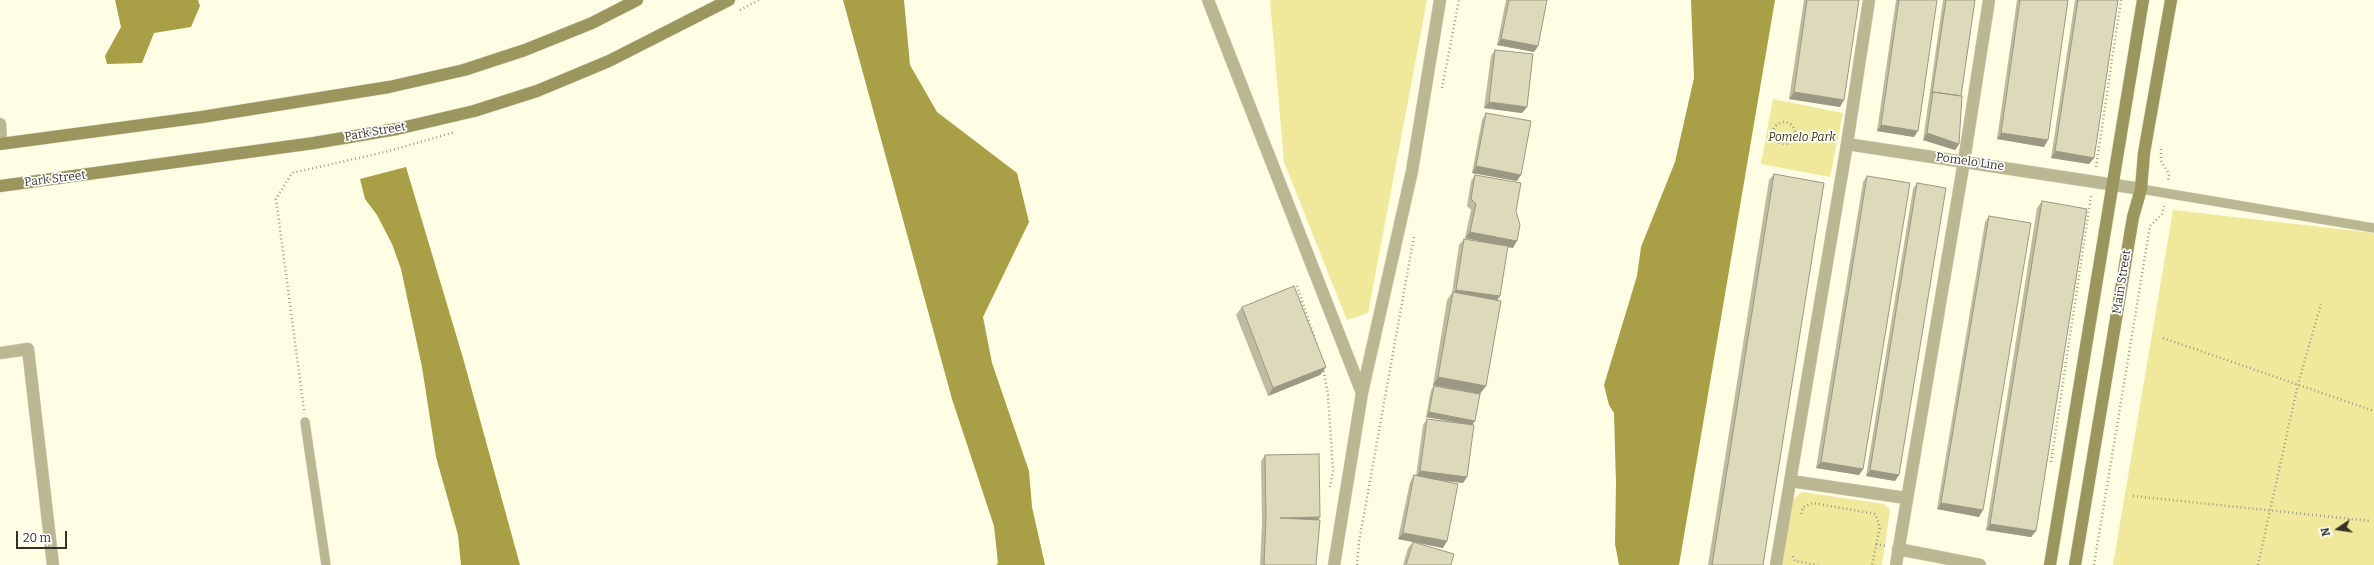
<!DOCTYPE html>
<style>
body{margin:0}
#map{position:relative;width:2374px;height:565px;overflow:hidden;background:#fffde3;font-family:Bitter,serif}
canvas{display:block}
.north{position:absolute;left:2318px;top:509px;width:40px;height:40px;-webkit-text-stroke:3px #fff;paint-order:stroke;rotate:257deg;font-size:11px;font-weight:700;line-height:16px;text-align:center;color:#343327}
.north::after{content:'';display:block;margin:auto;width:14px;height:18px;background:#343327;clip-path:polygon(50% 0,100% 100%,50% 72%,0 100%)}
.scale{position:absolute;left:16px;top:531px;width:51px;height:18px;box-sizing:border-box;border:2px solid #343327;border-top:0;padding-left:5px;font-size:12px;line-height:14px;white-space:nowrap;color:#343327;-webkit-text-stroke:3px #fff;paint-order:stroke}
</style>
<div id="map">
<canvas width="2374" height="565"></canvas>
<div class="north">N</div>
<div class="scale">20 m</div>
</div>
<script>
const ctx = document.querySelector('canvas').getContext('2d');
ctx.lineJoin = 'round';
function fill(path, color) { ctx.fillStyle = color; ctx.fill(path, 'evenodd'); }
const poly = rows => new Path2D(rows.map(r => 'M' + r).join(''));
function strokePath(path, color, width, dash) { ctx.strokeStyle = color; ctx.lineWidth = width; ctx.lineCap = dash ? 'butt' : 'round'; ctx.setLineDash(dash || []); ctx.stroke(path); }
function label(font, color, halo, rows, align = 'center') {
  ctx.font = font + ' Bitter,serif'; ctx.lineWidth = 3.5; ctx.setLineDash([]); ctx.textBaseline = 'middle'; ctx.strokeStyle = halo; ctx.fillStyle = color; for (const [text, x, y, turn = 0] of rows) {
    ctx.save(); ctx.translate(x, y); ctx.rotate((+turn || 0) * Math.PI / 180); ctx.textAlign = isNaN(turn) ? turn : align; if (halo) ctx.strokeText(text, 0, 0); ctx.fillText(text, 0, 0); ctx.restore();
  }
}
fill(poly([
 [1270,0,1427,0,1368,313,1347,320,1284,162],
 [1773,99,1843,113,1830,177,1761,164],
 [2173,210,2374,233,2374,565,2113,565],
 [1802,492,1884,504,1890,510,1882,565,1782,565,1793,499]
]), '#f0e89b');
fill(poly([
 [115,0,198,0,200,6,191,27,154,33,142,63,107,64,105,56,121,27],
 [843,0,904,0,910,65,937,112,1017,173,1029,222,983,317,992,363,1029,471,1032,507,1045,565,996,565,998,563,994,526,952,399],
 [1691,0,1775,0,1679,565,1619,565,1615,544,1616,484,1614,413,1609,405,1604,385,1637,276,1641,247,1675,162,1694,78],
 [406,167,463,358,520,565,461,565,458,535,436,457,422,367,401,269,392,244,377,215,365,199,360,179]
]), '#a89f46');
const lane = poly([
 [2141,189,2374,228],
 [305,422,326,565]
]);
const street = poly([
 [1208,0,1362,393],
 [0,124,1,143],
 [1847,144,2141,189],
 [0,353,28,349,53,565],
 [1791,481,1906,498],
 [1898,549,1980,565],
 [1334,565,1362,393,1412,171,1440,0],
 [1776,565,1847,144,1869,0],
 [1896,565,1964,161,1989,0]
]);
const secondary = poly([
 [0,144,202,117,389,87,464,70,525,50,592,23,637,0],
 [0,186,314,143,397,129,474,111,537,91,609,61,729,0],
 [2050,565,2143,0],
 [2075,565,2133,217,2141,189,2144,153,2171,0]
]);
strokePath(lane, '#dad9c1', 10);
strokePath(street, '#dad9c1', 13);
strokePath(secondary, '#dad9c1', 13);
strokePath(poly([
 [740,10,759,0],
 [1442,88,1459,0],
 '1773 133a11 11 0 1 1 22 0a11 11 0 1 1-22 0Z',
 [1794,136,1833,142],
 [2161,149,2161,161,2169,174,2168,181],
 [2096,167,2121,0],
 [1297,286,1317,345],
 [2163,338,2374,411],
 [1323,367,1328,395,1333,471,1330,487],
 [304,410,276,199,292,173,385,152,455,132],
 [2051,462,2091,196],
 [2133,496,2371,521],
 [1801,514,1803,507,1813,503,1875,514,1880,527,1872,565],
 [1876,544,1886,546],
 [1793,556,1795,561,1818,565],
 [1357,565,1359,542,1414,236],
 [2094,565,2150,226,2162,214,2164,206],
 [2258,565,2298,384,2321,304]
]), '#9d9c88', 2.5, [1, 3]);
strokePath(lane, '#bab792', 9);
strokePath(street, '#bab792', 12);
strokePath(secondary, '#9b955e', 12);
fill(poly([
 [1506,0,1545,0,1538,46,1534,52,1497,45],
 [1804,0,1859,0,1840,107,1789,99],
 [1896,0,1937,0,1914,137,1877,131],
 [1943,0,1975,0,1961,96,1959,144,1955,150,1923,140],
 [2017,0,2068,0,2044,147,1997,139],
 [2075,0,2118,0,2094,158,2089,164,2051,158],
 [1495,50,1527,107,1522,113,1484,108,1491,56],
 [1486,113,1517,181,1472,173,1482,120],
 [1774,174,1763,565,1708,565,1769,180],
 [1475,175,1516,211,1513,248,1507,247,1500,296,1497,300,1480,394,1433,385,1447,300,1452,293,1459,245,1464,239,1491,243,1465,238,1471,210,1467,206,1471,181],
 [1867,176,1863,469,1859,475,1816,468,1863,182],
 [1917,183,1895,481,1866,476,1913,189],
 [2042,201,2036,531,2031,537,1986,530,2037,208],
 [1989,216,1979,517,1937,509,1985,222],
 [1242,307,1326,367,1320,375,1268,396,1236,315],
 [1434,386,1475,421,1472,424,1467,477,1463,483,1436,480,1443,548,1398,539,1410,482,1414,475,1416,476,1423,425,1427,419,1455,422,1426,417,1431,390],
 [1265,455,1318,520,1316,565,1260,565,1262,524,1261,461],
 [1413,542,1451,565,1403,565,1408,548]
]), '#bebba1');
fill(poly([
 [1501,39,1538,46,1534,52,1497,45],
 [1794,92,1844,100,1840,107,1789,99],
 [1489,102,1527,107,1522,113,1484,108],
 [1881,125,1918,131,1914,137,1877,131],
 [1927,133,1959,144,1955,150,1923,140],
 [2001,133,2048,140,2044,147,1997,139],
 [2055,151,2094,158,2089,164,2051,158],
 [1476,166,1521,175,1517,181,1472,173],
 [1470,232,1517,241,1513,248,1465,238],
 [1456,290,1500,296,1496,302,1452,296],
 [1326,367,1320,375,1268,396,1273,388],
 [1438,377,1486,386,1480,394,1433,385],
 [1429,412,1475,421,1472,425,1426,417],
 [1821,462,1863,469,1859,475,1816,468],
 [1870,470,1899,475,1895,481,1866,476],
 [1420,471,1467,477,1463,483,1416,477],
 [1941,503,1983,510,1979,517,1937,509],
 [1320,517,1316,523,1280,518],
 [1990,524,2036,531,2031,537,1986,530],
 [1403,533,1447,541,1443,548,1398,539]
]), '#9b9983');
const building = poly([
 [1509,0,1547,0,1538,46,1501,39,1509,0],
 [1807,0,1859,0,1844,100,1794,92,1807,0],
 [1899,0,1937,0,1918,131,1881,125,1899,0],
 [1946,0,1975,0,1961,96,1933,92,1932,94,1946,0],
 [2020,0,2068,0,2048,140,2001,133,2020,0],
 [2078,0,2118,0,2094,158,2055,151,2078,0],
 [1495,50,1533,54,1527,107,1489,102,1495,50],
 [1933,92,1962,96,1959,144,1927,133,1933,92],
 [1486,113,1531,121,1521,175,1476,166,1486,113],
 [1774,174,1824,183,1763,565,1712,565,1774,174],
 [1475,175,1521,183,1516,211,1520,225,1517,241,1470,232,1476,204,1471,199,1475,175],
 [1867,176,1910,183,1863,469,1821,462,1867,176],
 [1917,183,1946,188,1899,475,1870,470,1917,183],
 [2042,201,2087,209,2036,531,1990,524,2042,201],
 [1989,216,2031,223,1983,510,1941,503,1989,216],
 [1464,239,1508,246,1500,296,1456,290,1464,239],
 [1294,286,1326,367,1273,388,1242,307,1294,286],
 [1453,292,1501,301,1486,386,1438,377,1453,292],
 [1434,386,1480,394,1475,421,1429,412,1434,386],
 [1427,419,1474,425,1467,477,1420,471,1427,419],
 [1319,454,1320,517,1280,518,1320,520,1316,565,1264,565,1266,518,1265,455,1319,454],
 [1414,475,1458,484,1447,541,1403,533,1414,475],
 [1413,542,1454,554,1451,565,1406,565,1413,542]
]);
fill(building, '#dddabb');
strokePath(building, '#9b9983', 1);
label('12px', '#343327', '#fff', [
 ["Park Street",375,132,-10],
 ["Pomelo Line",1970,162,8],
 ["Park Street",55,179,-7],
 ["Main Street",2122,282,-81]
]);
label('italic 12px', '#39350e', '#fff', [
 ["Pomelo Park",1802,138]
]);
</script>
